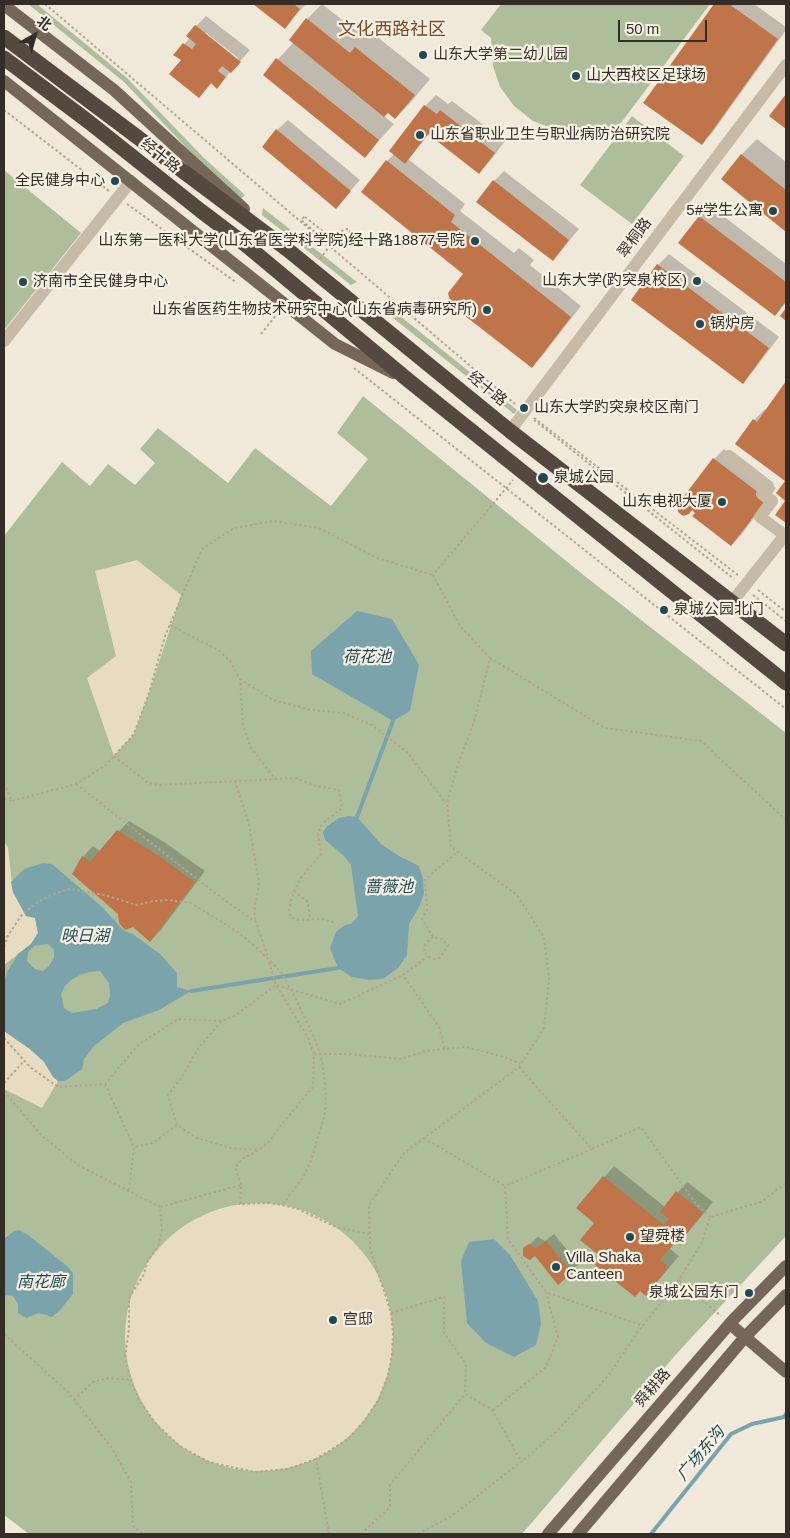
<!DOCTYPE html>
<meta charset="utf-8">
<style>
body{margin:0}
#map{position:relative;width:790px;height:1538px;overflow:hidden;background:#f0e9da;font-family:Helvetica,"Noto Sans SC",sans-serif}
canvas{display:block}
.frame{position:absolute;inset:0;border:5px solid #342d27;pointer-events:none}
.north{position:absolute;left:10px;top:10px;width:50px;height:50px;-webkit-text-stroke:4px #f8f2e6;paint-order:stroke;rotate:38deg;font-size:14px;font-weight:700;line-height:20px;text-align:center;color:#342d27}
.north::after{content:'';display:block;margin:auto;width:18px;height:22px;background:#342d27;clip-path:polygon(50% 0,100% 100%,50% 72%,0 100%)}
.scale{position:absolute;left:618px;top:20px;width:89px;height:22px;box-sizing:border-box;border:2px solid #342d27;border-top:0;padding-left:6px;font-size:15px;line-height:18px;white-space:nowrap;color:#342d27;-webkit-text-stroke:4px #f8f2e6;paint-order:stroke}
</style>
<div id="map">
<canvas width="790" height="1538"></canvas>
<div class="frame"></div>
<div class="north">北</div>
<div class="scale">50 m</div>
</div>
<script>
const ctx = document.querySelector('canvas').getContext('2d');
ctx.lineJoin = 'round';
function fill(path, color) { ctx.fillStyle = color; ctx.fill(path, 'evenodd'); }
const poly = rows => new Path2D(rows.map(r => 'M' + r).join(''));
function strokePath(path, color, width, dash) { ctx.strokeStyle = color; ctx.lineWidth = width; ctx.lineCap = dash ? 'butt' : 'round'; ctx.setLineDash(dash || []); ctx.stroke(path); }
function label(font, color, halo, rows, align = 'center') {
  ctx.font = font + ' Helvetica,"Noto Sans SC",sans-serif'; ctx.lineWidth = 4.5; ctx.setLineDash([]); ctx.textBaseline = 'middle'; ctx.strokeStyle = halo; ctx.fillStyle = color; for (const [text, x, y, turn = 0] of rows) {
    ctx.save(); ctx.translate(x, y); ctx.rotate((+turn || 0) * Math.PI / 180); ctx.textAlign = isNaN(turn) ? turn : align; if (halo) ctx.strokeText(text, 0, 0); ctx.fillText(text, 0, 0); ctx.restore();
  }
}
fill(poly([
 [28,4,37,4,127,78,204,158,245,195,241,199,200,162,124,82],
 [501,4,710,4,621,123,597,132,574,133,554,129,533,121,514,106,500,87,493,66,491,38,481,30],
 [632,116,684,156,632,224,580,185],
 [4,170,81,233,4,330],
 [263,208,357,282,351,285,262,215],
 [394,311,517,410,514,414,393,318],
 [363,396,586,577,786,733,786,1236,679,1351,522,1534,29,1534,4,1515,4,536,62,462,90,486,108,464,135,485,155,463,140,449,158,428,228,483,255,448,331,506,368,459,337,433]
]), '#aebe9b');
fill(poly([
 [137,560,181,595,149,693,134,734,114,756,87,678,116,656,95,571],
 [4,841,8,848,13,892,26,916,35,918,38,933,31,944,4,965],
 [4,1031,30,1049,45,1062,58,1081,42,1108,4,1089],
 '125 1337a134 134 0 1 1 268 0a134 134 0 1 1-268 0Z'
]), '#e7dcc2');
fill(poly([
 [357,611,392,619,419,665,410,711,393,721,312,674,311,651],
 [348,816,357,817,381,844,399,856,419,866,423,879,424,894,419,907,409,924,407,955,398,968,383,979,369,980,352,977,338,968,330,948,336,932,345,925,351,924,358,916,351,865,343,855,325,840,323,832,327,826,339,818],
 [43,863,52,864,102,907,123,930,134,935,160,954,177,973,177,987,191,991,159,1010,123,1023,94,1046,84,1059,82,1069,65,1081,58,1081,53,1077,44,1062,30,1049,4,1031,4,984,7,972,18,954,31,944,38,933,35,918,26,916,13,892,11,882,24,869],
 [48,944,54,950,54,958,49,966,43,971,35,969,27,961,28,952,34,946],
 [100,971,109,983,110,995,108,1003,96,1009,72,1013,64,1008,61,994,65,986,71,980,80,975,90,972],
 [19,1230,28,1235,67,1266,73,1273,73,1294,60,1310,52,1317,39,1313,26,1318,18,1313,18,1304,13,1296,4,1295,4,1239,14,1231],
 [494,1239,510,1255,538,1301,541,1324,536,1345,514,1357,486,1343,467,1323,461,1261,469,1242]
]), '#7ba3ab');
fill(poly([
 [255,4,306,4,284,27],
 [322,4,365,38,371,32,430,79,411,102,395,118,388,112,384,116,394,124,365,156,264,74,294,42,307,19],
 [716,4,754,4,786,27,786,30,712,133,701,144,645,103],
 [206,16,250,50,217,87,212,83,199,96,182,60,175,54,190,38,196,26],
 [206,33,238,58,237,60,204,34],
 [436,95,448,104,452,101,505,141,490,161,479,172,429,134,408,159,465,204,460,211,514,253,519,248,534,260,530,265,581,306,542,356,532,366,465,274,387,161,394,154,390,151,425,106],
 [288,120,360,180,336,207,277,130],
 [757,139,786,162,786,230,722,179,741,155],
 [504,171,579,229,553,260,494,181],
 [710,206,786,264,786,303,775,315,680,243,700,216],
 [669,254,779,337,753,371,742,382,658,265],
 [786,383,786,481,736,444,754,420,765,409,766,410],
 [724,449,776,488,742,534,731,545,692,509,714,459],
 [129,821,164,842,205,871,161,930,150,941,119,913,83,857,93,846,100,851],
 [614,1166,665,1207,687,1182,713,1202,696,1223,686,1233,684,1231,670,1249,679,1256,646,1294,602,1256,596,1222,578,1208],
 [554,1234,579,1264,558,1283,535,1254,524,1249,538,1237,545,1241]
]), '#0003');
strokePath(poly([
 [357,817,393,721],
 [191,991,338,968],
 [651,1534,731,1434,752,1424,784,1417,786,1414]
]), '#7ba3ab', 4);
fill(poly([
 [253,4,294,4,300,9,285,29],
 [714,4,729,4,778,39,702,145,643,103],
 [306,18,350,53,355,47,415,95,395,119,388,113,384,117,289,40],
 [195,25,241,62,231,73,222,66,218,71,226,77,217,89,211,83,199,98,169,74,181,60,173,55,183,43,192,49,196,44,186,36],
 [276,58,379,140,365,158,263,75],
 [786,94,786,129,769,116],
 [424,105,437,114,440,110,495,153,479,174,428,134,405,164,389,151],
 [276,129,351,191,336,209,262,147],
 [741,154,786,190,786,232,721,179],
 [386,160,455,215,451,222,571,317,532,368,451,305,448,293,463,274,361,192],
 [493,180,569,240,553,261,476,202],
 [699,216,786,282,786,301,775,316,678,243],
 [657,264,769,348,743,384,631,300],
 [786,308,786,321,780,316],
 [786,381,786,523,775,515,785,501,776,493,785,481,735,444,753,419,757,422],
 [713,458,767,499,731,546,692,516,695,513,692,510,689,514,683,516,678,512,678,504],
 [117,830,153,852,195,882,150,942,133,927,125,930,119,923,118,914,72,874,82,856,90,862],
 [603,1176,664,1225,669,1219,660,1212,676,1191,703,1213,686,1235,683,1232,660,1260,669,1267,646,1296,640,1291,635,1297,594,1264,600,1256,580,1240,594,1223,576,1208],
 [546,1241,572,1273,558,1285,535,1256,530,1260,523,1256,523,1248,529,1244,536,1248]
]), '#bf7549');
strokePath(poly([
 [45,4,515,404],
 [4,110,109,191],
 [127,204,237,283],
 [304,217,301,220,328,243],
 [305,217,334,240],
 [320,259,340,232,346,229,350,230,349,239,343,248],
 [261,334,277,314],
 [354,368,786,709],
 [534,418,738,575],
 [534,420,734,579],
 [758,590,786,612],
 [753,595,786,621],
 [170,625,218,650,230,661,240,679,243,725,251,748,272,775,277,779,295,778,316,786,339,790,342,808,322,824,318,833,321,854,301,878,294,891,289,908,290,915,293,918,298,920,322,919,334,922],
 [490,658,605,728,701,741,786,820],
 [240,679,273,700,311,710,344,713,372,725,407,752,446,803],
 [114,756,148,783,159,785,277,779],
 [235,781,249,824,259,883,254,912,256,922],
 [4,783,12,801,76,784,106,765,134,734,149,693,165,636,202,549,234,528,274,521,319,528,377,558,433,575],
 [76,784,224,900,256,922,268,957],
 [4,799,12,801],
 [294,891,308,902,310,919],
 [433,937,426,943,424,948,426,955,434,959,440,958,448,945,442,939,433,937,422,919,427,910,425,879,458,852],
 [4,947,7,937,21,916,36,903,53,894,70,889,104,895,137,905,153,901,169,900,191,903,238,932,257,948,281,972,295,997,314,1037,322,1061,326,1093,325,1113,311,1161,304,1176,283,1204],
 [429,956,403,975,439,1027,445,1049,466,1047,505,1057,520,1064],
 [269,962,276,985,340,1004,403,975],
 [4,1038,30,1067,58,1087,105,1084,138,1045,178,1019,221,1021],
 [314,1054,348,1054,401,1059,425,1051,445,1049],
 [519,1067,592,1149,641,1127,696,1204,710,1217],
 [4,1083,24,1061],
 [105,1084,134,1147],
 [4,1091,41,1135,78,1165,160,1207],
 [424,1138,505,1186],
 [592,1149,505,1186,508,1239,546,1292,643,1326],
 [241,1185,235,1168,242,1159,259,1150,269,1142,278,1129,313,1087,314,1054,308,1038,276,985,236,1015,222,1021,199,1047,180,1080,168,1095,177,1125,197,1138,230,1148,259,1150],
 [129,1190,134,1147,153,1143,177,1125],
 [679,1280,721,1316],
 [391,1313,444,1297,444,1333,466,1364,465,1394,492,1410,521,1461],
 [4,1334,67,1391,111,1447,131,1482,133,1526,143,1534],
 [74,1400,93,1382,109,1378,131,1380],
 [493,1410,546,1367,558,1337,546,1292],
 [316,1459,288,1469,254,1472,209,1462,181,1447,157,1425,139,1400,131,1380,125,1358,129,1329,129,1298,143,1276,148,1260,158,1247,162,1230,160,1207,241,1185,240,1204,269,1203,282,1205,298,1209,336,1227,369,1234],
 [329,1534,316,1459,348,1439,365,1420,379,1399,388,1375,392,1354,393,1332,391,1313,370,1248,369,1205,404,1153,519,1067,544,1028,549,978,544,937,517,895,451,847,447,803,458,764,474,722,490,658,460,626,433,575,513,480],
 [361,1534,390,1507,390,1485,465,1394],
 [418,1534,452,1516,527,1457,557,1431,608,1376,637,1333,679,1280,702,1242,710,1217,761,1202,786,1183]
]), '#b3a491', 2, [2.5, 2.5]);
strokePath(poly([
 [4,341,131,181],
 [510,431,786,65],
 [729,456,768,486,762,494,772,501,760,517,786,536],
 [732,602,785,535]
]), '#c7baa7', 12);
strokePath(poly([
 [4,5,114,90,244,209],
 [4,81,335,344,393,373],
 [730,1324,786,1372],
 [548,1534,733,1320,786,1266],
 [578,1534,745,1337,786,1295]
]), '#756659', 12);
strokePath(poly([
 [4,37,288,250,510,431,786,644],
 [4,58,89,122,201,211,246,245,408,380,786,683]
]), '#55483f', 15);
for (const [x, y, r, color] of [
 [423,55,5,"#1f4953"],
 [576,76,5,"#1f4953"],
 [420,135,5,"#1f4953"],
 [115,181,5,"#1f4953"],
 [773,211,5,"#1f4953"],
 [475,241,5,"#1f4953"],
 [697,281,5,"#1f4953"],
 [23,282,5,"#1f4953"],
 [487,310,5,"#1f4953"],
 [700,324,5,"#1f4953"],
 [524,408,5,"#1f4953"],
 [543,478,6,"#1f4953"],
 [722,502,5,"#1f4953"],
 [664,610,5,"#1f4953"],
 [630,1237,5,"#1f4953"],
 [556,1267,5,"#1f4953"],
 [749,1293,5,"#1f4953"],
 [333,1320,5,"#1f4953"]
]) { const dot = new Path2D(); dot.arc(x, y, r, 0, 2 * Math.PI); ctx.fillStyle = color; ctx.fill(dot); strokePath(dot, '#f8f2e6', 2); }
label('15px', '#342d27', '#f8f2e6', [
 ["山东大学第二幼儿园",433,55],
 ["山大西校区足球场",586,76],
 ["山东省职业卫生与职业病防治研究院",430,135],
 ["全民健身中心",105,181,"right"],
 ["5#学生公寓",763,211,"right"],
 ["山东第一医科大学(山东省医学科学院)经十路18877号院",465,241,"right"],
 ["山东大学(趵突泉校区)",687,281,"right"],
 ["济南市全民健身中心",33,282],
 ["山东省医药生物技术研究中心(山东省病毒研究所)",477,310,"right"],
 ["锅炉房",710,324],
 ["山东大学趵突泉校区南门",534,408],
 ["泉城公园",554,478],
 ["山东电视大厦",712,502,"right"],
 ["泉城公园北门",674,610],
 ["望舜楼",640,1237],
 ["Villa Shaka",566,1258],
 ["Canteen",566,1275],
 ["泉城公园东门",739,1293,"right"],
 ["宫邸",343,1320]
], 'left');
label('15px', '#342d27', '#f8f2e6', [
 ["经十路",160,156,39],
 ["翠桐路",635,238,-53],
 ["经十路",487,389,39],
 ["舜耕路",653,1388,-49]
]);
label('italic 16px', '#1f4953', '#f8f2e6', [
 ["荷花池",367,658],
 ["蔷薇池",389,888],
 ["映日湖",85,937],
 ["南花廊",41,1283],
 ["广场东沟",701,1454,-50]
]);
label('18px', '#7f4625', '#f8f2e6', [
 ["文化西路社区",392,30]
]);
</script>
